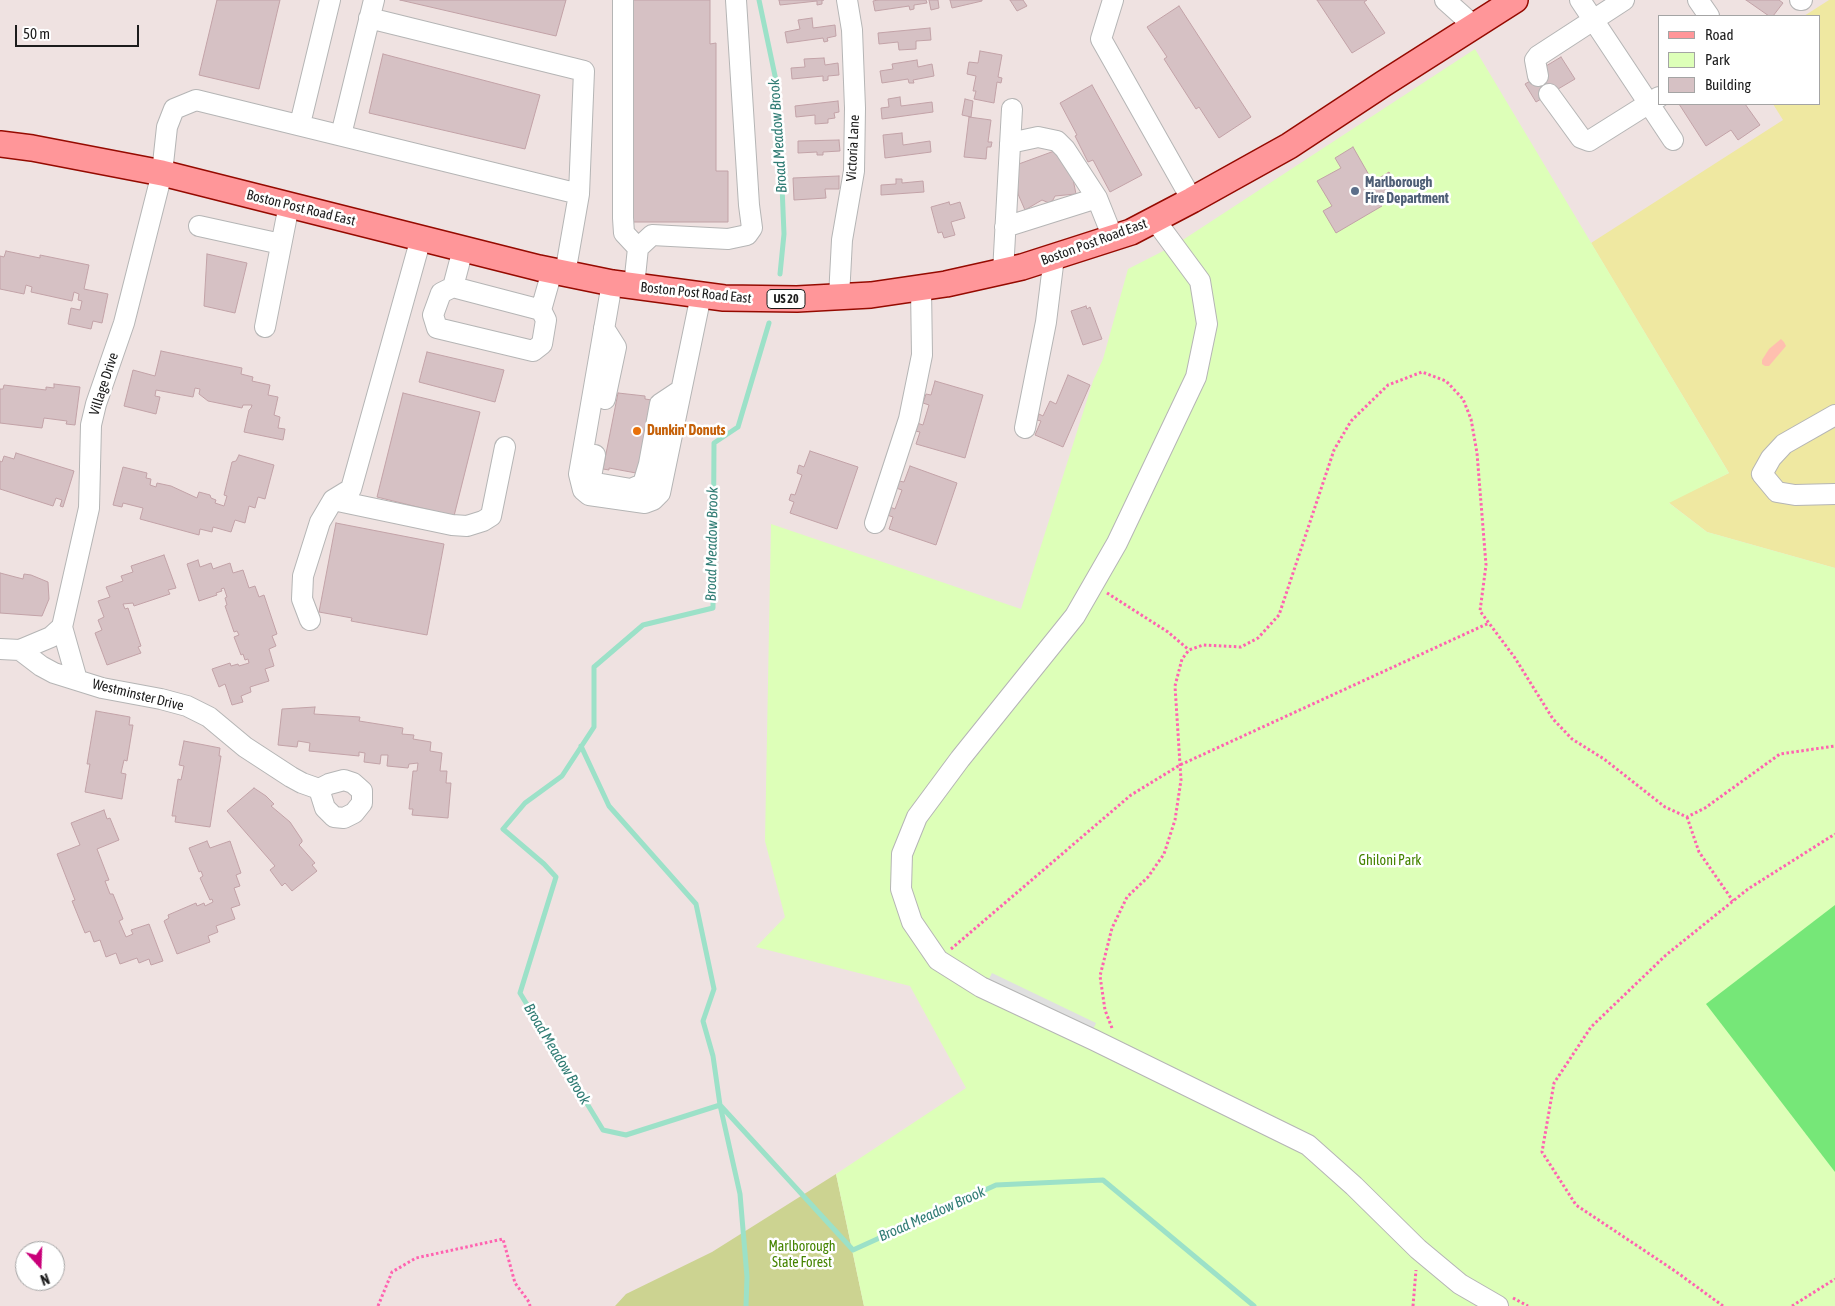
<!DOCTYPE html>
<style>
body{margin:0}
#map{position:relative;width:1835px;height:1306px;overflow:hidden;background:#efe2e1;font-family:"Asap Condensed",sans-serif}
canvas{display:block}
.legend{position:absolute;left:1658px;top:15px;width:162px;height:90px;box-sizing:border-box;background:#fff;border:1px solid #a4a4a4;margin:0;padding:6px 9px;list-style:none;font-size:15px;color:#1c1c1c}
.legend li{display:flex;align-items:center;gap:10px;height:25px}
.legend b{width:25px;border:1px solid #a4a4a4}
.north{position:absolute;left:15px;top:1241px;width:50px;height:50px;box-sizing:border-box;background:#fff;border:1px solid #a4a4a4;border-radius:50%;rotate:160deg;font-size:14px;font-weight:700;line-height:20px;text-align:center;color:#1c1c1c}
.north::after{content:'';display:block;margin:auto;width:18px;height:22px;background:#c90079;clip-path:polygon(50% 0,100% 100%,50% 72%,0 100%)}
.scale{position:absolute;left:15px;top:25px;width:124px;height:22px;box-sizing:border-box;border:2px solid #1c1c1c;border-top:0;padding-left:6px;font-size:15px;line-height:18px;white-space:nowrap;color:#1c1c1c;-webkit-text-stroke:4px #fff;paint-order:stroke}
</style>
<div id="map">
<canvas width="1835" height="1306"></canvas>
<ul class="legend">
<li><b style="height:6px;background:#ff9699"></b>Road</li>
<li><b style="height:14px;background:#ddffb8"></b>Park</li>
<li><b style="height:14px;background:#d6c1c4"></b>Building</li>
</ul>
<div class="north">N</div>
<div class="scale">50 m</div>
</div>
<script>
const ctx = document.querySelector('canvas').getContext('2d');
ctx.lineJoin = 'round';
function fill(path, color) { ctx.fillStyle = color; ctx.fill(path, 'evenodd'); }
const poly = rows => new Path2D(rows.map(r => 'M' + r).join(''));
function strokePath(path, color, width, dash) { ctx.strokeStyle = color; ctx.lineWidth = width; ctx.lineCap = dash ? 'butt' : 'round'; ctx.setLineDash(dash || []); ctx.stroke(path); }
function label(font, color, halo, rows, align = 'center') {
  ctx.font = font + ' "Asap Condensed",sans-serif'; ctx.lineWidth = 5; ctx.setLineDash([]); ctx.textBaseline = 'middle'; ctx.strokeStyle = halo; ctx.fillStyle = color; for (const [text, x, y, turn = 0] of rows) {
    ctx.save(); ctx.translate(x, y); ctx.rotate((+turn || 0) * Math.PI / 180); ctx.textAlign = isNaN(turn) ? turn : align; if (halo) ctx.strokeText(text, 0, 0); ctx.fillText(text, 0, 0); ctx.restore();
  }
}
fill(poly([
 [1829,0,1835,0,1835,568,1707,532,1668,502,1729,473,1591,243,1783,120,1773,104,1819,104,1819,16,1804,16]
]), '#efe8a1');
fill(poly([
 [836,1174,864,1306,615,1306,626,1294,712,1252]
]), '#ccd391');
fill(poly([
 [1781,339,1784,342,1786,346,1769,366,1765,366,1762,364,1762,360,1769,349]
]), '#ffbfaf');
fill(poly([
 [1475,49,1729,473,1669,503,1707,532,1835,568,1835,1306,864,1306,836,1174,966,1088,910,986,756,947,785,917,765,841,771,524,1021,609,1093,381,1103,359,1128,269,1175,245,1198,230]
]), '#ddffb8');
fill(poly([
 [1835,905,1835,1172,1706,1004]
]), '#76e778');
fill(poly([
 [992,973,1096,1023,1091,1034,986,985]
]), '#e0e0e0');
strokePath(poly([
 [759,0,778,90,784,234,780,274],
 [769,323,738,427,714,443,713,608,643,625,594,667,594,727,562,776,525,803,503,829,544,864,556,877,520,993,603,1130,626,1135,720,1105,853,1250,996,1185,1103,1180,1254,1306],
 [581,746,609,806,696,904,714,989,703,1021,713,1056,720,1105,740,1194,747,1277,746,1306]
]), '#9ce1c8', 5);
const building = poly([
 [217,0,280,0,259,89,199,75,217,0],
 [400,0,566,0,556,36,400,0],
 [632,0,710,0,710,44,716,43,716,171,728,171,728,222,632,222,632,0],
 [779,0,824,0,822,0,822,4,817,5,817,1,780,5,779,0],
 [878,0,926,0,927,3,914,5,914,9,910,10,909,6,875,11,873,1,878,0],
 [929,0,938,0,939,8,931,10,929,0],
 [950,0,982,0,982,1,952,8,950,0],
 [1010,0,1023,0,1027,6,1017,11,1010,0],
 [1317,0,1367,0,1364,2,1385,33,1352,53,1317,0],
 [1746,0,1779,0,1783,3,1773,16,1769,16,1746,0],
 [1179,6,1251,117,1219,138,1199,107,1196,109,1164,59,1167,57,1147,27,1179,6],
 [812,18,813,28,835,25,836,36,827,38,828,41,824,42,823,38,787,43,785,32,800,29,798,20,812,18],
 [930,28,931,40,916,41,916,49,899,50,898,42,879,44,878,33,930,28],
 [980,51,1002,55,998,77,1002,78,1001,83,997,82,994,103,974,99,976,91,973,91,976,76,967,74,969,62,978,63,980,51],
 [383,54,540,95,525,149,369,113,383,54],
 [1561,57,1575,79,1536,102,1525,84,1544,73,1541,69,1561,57],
 [824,58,825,65,838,63,839,75,828,76,828,80,823,81,823,76,792,79,791,68,805,67,804,59,824,58],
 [917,60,918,67,932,64,934,76,913,80,914,83,909,83,908,79,882,83,880,71,893,69,892,64,917,60],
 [1092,85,1142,175,1110,192,1093,160,1088,162,1075,136,1077,135,1060,103,1092,85],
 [900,97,901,106,932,102,933,112,882,119,881,108,889,107,888,99,900,97],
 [965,99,973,101,971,117,962,115,965,99],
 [838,101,839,112,834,113,835,118,828,119,828,123,815,124,815,115,796,117,795,106,838,101],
 [1679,104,1745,104,1760,125,1738,140,1731,130,1706,146,1679,104],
 [969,117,991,120,988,142,992,142,991,147,987,147,986,159,964,157,969,117],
 [902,133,903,145,930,141,931,152,885,158,883,135,902,133],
 [839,140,840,151,823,152,823,155,817,155,817,152,798,153,798,141,839,140],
 [1353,147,1373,182,1389,172,1397,185,1377,197,1382,206,1336,233,1323,211,1332,206,1317,181,1341,168,1335,158,1353,147],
 [1057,150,1073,179,1076,194,1055,196,1053,200,1049,203,1042,200,1025,210,1018,194,1016,165,1057,150],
 [839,176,839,189,825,189,826,198,794,200,793,178,839,176],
 [896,179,902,179,902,183,923,181,924,192,881,195,881,185,896,184,896,179],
 [949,202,950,205,960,202,965,218,951,222,955,235,944,238,942,232,938,233,931,207,949,202],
 [6,251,40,258,40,255,89,265,84,289,108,294,102,323,93,321,91,329,68,324,71,308,80,310,82,301,78,300,79,294,74,292,72,301,31,292,32,287,26,285,24,294,0,289,0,256,4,257,6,251],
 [207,254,247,263,235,313,204,306,207,254],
 [1086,306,1087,309,1090,307,1102,339,1083,345,1071,311,1086,306],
 [161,351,242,368,241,374,253,377,252,381,270,385,268,395,278,397,274,415,280,417,278,428,285,429,283,440,244,432,249,410,251,408,252,405,243,405,242,408,208,401,199,394,200,389,195,388,193,397,156,390,155,396,160,397,156,414,124,406,133,370,155,376,161,351],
 [427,352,504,370,495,402,419,382,427,352],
 [1068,375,1090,385,1063,447,1035,435,1041,421,1037,420,1039,414,1043,416,1050,401,1056,404,1068,375],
 [935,381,983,395,965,458,916,444,920,432,915,431,917,423,923,425,929,405,923,403,926,394,931,395,935,381],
 [54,384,80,387,75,425,66,424,67,421,44,418,42,428,0,423,0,389,3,389,4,385,46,390,46,387,54,388,54,384],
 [403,393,480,412,454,516,377,497,403,393],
 [618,393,645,396,645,399,658,401,635,476,636,473,609,468,609,470,603,469,618,393],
 [810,451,858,467,837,529,790,513,794,502,789,500,791,494,795,495,802,475,797,473,799,465,804,467,810,451],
 [16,453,74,471,63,507,60,506,62,500,56,498,53,506,0,489,0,461,2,462,4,456,14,459,16,453],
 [239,455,274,465,265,499,258,497,255,508,249,506,245,523,235,520,231,532,213,527,212,532,200,529,199,535,140,519,143,508,123,503,122,507,113,505,123,467,147,473,146,478,151,479,150,485,156,487,157,483,171,486,197,498,199,492,210,495,211,498,216,500,215,503,224,506,227,496,224,495,232,462,236,461,239,455],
 [910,466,957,483,936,545,889,529,893,517,887,515,890,507,895,509,902,490,896,488,899,481,904,482,910,466],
 [336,523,444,544,427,635,351,621,352,618,319,612,336,523],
 [164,555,176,588,168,590,170,594,134,606,133,603,123,604,125,609,128,608,141,646,138,647,141,653,107,665,95,633,102,630,98,620,104,617,98,601,110,597,106,587,123,581,121,576,133,572,131,566,164,555],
 [198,560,200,567,211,563,213,569,230,563,233,573,243,570,249,588,255,586,259,597,264,595,277,634,272,636,276,646,269,649,274,666,265,669,269,681,250,687,251,692,241,696,243,702,232,705,225,684,219,687,212,669,230,663,231,666,238,664,239,666,249,663,248,659,245,660,243,654,241,655,234,637,239,635,237,631,234,632,225,606,227,605,225,598,227,597,224,588,221,589,222,591,216,593,217,595,199,601,187,564,198,560],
 [0,573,23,579,24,574,31,575,48,582,49,599,42,616,0,613,0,573],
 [315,707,314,714,360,717,359,721,403,728,402,734,414,735,413,739,431,742,430,751,442,753,440,771,447,771,446,783,451,783,448,818,412,815,413,809,409,809,413,771,417,771,418,763,409,764,408,768,387,766,388,755,381,755,380,764,364,762,365,753,359,752,359,756,309,751,310,743,298,741,297,747,278,745,282,709,315,707],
 [96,711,130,717,129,725,133,725,127,761,124,760,121,773,126,774,122,799,85,792,90,764,87,764,96,711],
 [184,741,220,748,219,756,221,756,210,827,175,822,176,816,172,816,178,779,181,780,184,766,179,765,184,741],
 [254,788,266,796,274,804,271,806,290,822,302,840,302,842,299,845,315,863,312,865,317,871,292,891,285,883,282,886,270,870,275,866,227,811,254,788],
 [104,810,107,819,110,818,119,840,97,849,109,880,105,881,110,894,113,894,123,919,119,921,126,937,133,934,131,930,149,924,163,961,151,965,149,959,139,963,137,958,120,964,116,953,106,957,100,940,94,942,90,931,85,933,72,901,75,900,57,854,80,845,71,823,104,810],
 [207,841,210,848,230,841,241,873,236,875,240,886,234,888,240,905,231,908,235,919,216,926,218,932,208,936,210,942,177,954,164,921,169,918,168,915,196,903,197,906,204,903,205,906,213,902,212,899,210,900,200,878,203,876,201,871,199,872,189,848,207,841]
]);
fill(building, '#d6c1c4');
strokePath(building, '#c2a2a7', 1);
const minor = poly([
 [623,0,623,218,624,233,638,248],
 [1113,0,1101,39,1192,200],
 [1445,0,1474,26],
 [1580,0,1673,140],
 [1698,0,1709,16],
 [1800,0,1802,0],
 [369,18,584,71,579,194,565,274],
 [1538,76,1535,60,1538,56,1624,0],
 [1549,94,1581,138,1589,141,1659,97],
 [300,124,330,0],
 [341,135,374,0],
 [1010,143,1038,137,1057,141,1065,149,1097,198,1113,238],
 [1155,220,1200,281,1207,324,1196,377,1117,543,1075,616,960,759,917,817,902,854,901,889,912,922,938,960,981,987,1094,1040,1308,1145,1354,1186,1418,1249,1460,1284,1498,1306],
 [199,226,281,244],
 [1005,227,1097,198],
 [463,249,453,287,441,293,433,315,437,328,533,351,542,344,546,320,541,310,552,271],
 [1003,272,1012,109],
 [612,283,579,474,583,490,589,495,645,503,653,500,660,493,701,295],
 [634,286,638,248,652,235,728,239,747,235,752,228,749,205,736,0],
 [453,287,541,310],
 [839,297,842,240,854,171,855,108,852,30,847,0],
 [265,327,289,205],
 [604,328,616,347,605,399],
 [1835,415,1784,444,1771,458,1762,474,1777,492,1795,495,1835,494],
 [1025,428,1046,322,1054,257],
 [595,455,591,477,596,483,631,489,643,484,649,464,660,404,681,390],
 [333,500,452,525,467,526,483,521,491,516,505,447],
 [875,523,909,419,922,355,921,288],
 [310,620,302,599,303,576,320,522,333,500,351,489,421,238],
 [0,649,20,650,41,666,54,673,102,688,161,699,187,706,209,717,245,747,291,777,302,783,319,789,325,808,334,817,344,818,354,813,362,803,362,791,353,783,344,780,329,784,319,789],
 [20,650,51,637,62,627],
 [77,680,62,627,89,508,91,425,96,404,124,323,162,173,167,127,174,109,196,100,579,194]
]);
const major = poly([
 [0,144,32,148,162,173,539,268,612,283,724,298,797,299,871,295,946,284,1022,267,1131,232,1192,200,1289,146,1383,84,1515,0]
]);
strokePath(minor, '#b5b5b5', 22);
strokePath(major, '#950a00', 28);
strokePath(poly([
 [1107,593,1168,632,1189,650],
 [1687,817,1699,852,1733,901],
 [951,949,1131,795,1180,765,1489,623],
 [1112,1028,1105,1010,1100,976,1112,928,1127,897,1148,877,1164,854,1175,820,1181,780,1175,686,1182,659,1189,650,1203,645,1241,647,1258,638,1279,615,1334,450,1351,421,1388,385,1422,372,1446,381,1463,399,1471,419,1477,453,1486,565,1480,611,1515,658,1553,719,1572,739,1604,759,1665,807,1687,817,1705,808,1780,754,1835,746],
 [1513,1298,1528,1306],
 [378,1306,392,1272,416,1258,503,1239,515,1283,529,1302,530,1306],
 [1413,1306,1416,1270],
 [1723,1306,1675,1271,1576,1205,1542,1152,1554,1083,1591,1027,1666,955,1748,889,1835,834],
 [1792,1306,1835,1279]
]), '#ff62b0', 3, [2.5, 2.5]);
strokePath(minor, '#fff', 20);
strokePath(major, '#ff9699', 25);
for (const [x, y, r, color] of [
 [1355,191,5,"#5c6f8a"],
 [637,431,5,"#e8710a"]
]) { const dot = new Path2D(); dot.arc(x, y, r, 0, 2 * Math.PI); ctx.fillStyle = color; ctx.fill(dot); strokePath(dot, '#fff', 2); }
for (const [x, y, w] of [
 [786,299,38]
]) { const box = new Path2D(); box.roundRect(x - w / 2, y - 9.5, w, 19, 4); ctx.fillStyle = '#fff'; ctx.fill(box); strokePath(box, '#1c1c1c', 1); }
label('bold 12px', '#1c1c1c', null, [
 ["US 20",786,299]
]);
label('14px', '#1c1c1c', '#fff', [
 ["Victoria Lane",853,148,-87],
 ["Boston Post Road East",301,208,14],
 ["Boston Post Road East",1094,242,-20],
 ["Boston Post Road East",696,293,6],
 ["Village Drive",104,384,-72],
 ["Westminster Drive",138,695,14]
]);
label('bold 14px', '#4e5e75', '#fff', [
 ["Marlborough",1365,183],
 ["Fire Department",1365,199]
], 'left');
label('bold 14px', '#c56008', '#fff', [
 ["Dunkin' Donuts",647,431]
], 'left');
label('14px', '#458401', '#fff', [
 ["Ghiloni Park",1390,861],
 ["Marlborough",802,1247],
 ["State Forest",802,1263]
]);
label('italic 15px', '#307c74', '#fff', [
 ["Broad Meadow Brook",778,136,-94],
 ["Broad Meadow Brook",712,544,-89],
 ["Broad Meadow Brook",557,1054,59],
 ["Broad Meadow Brook",932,1214,-24]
]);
</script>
